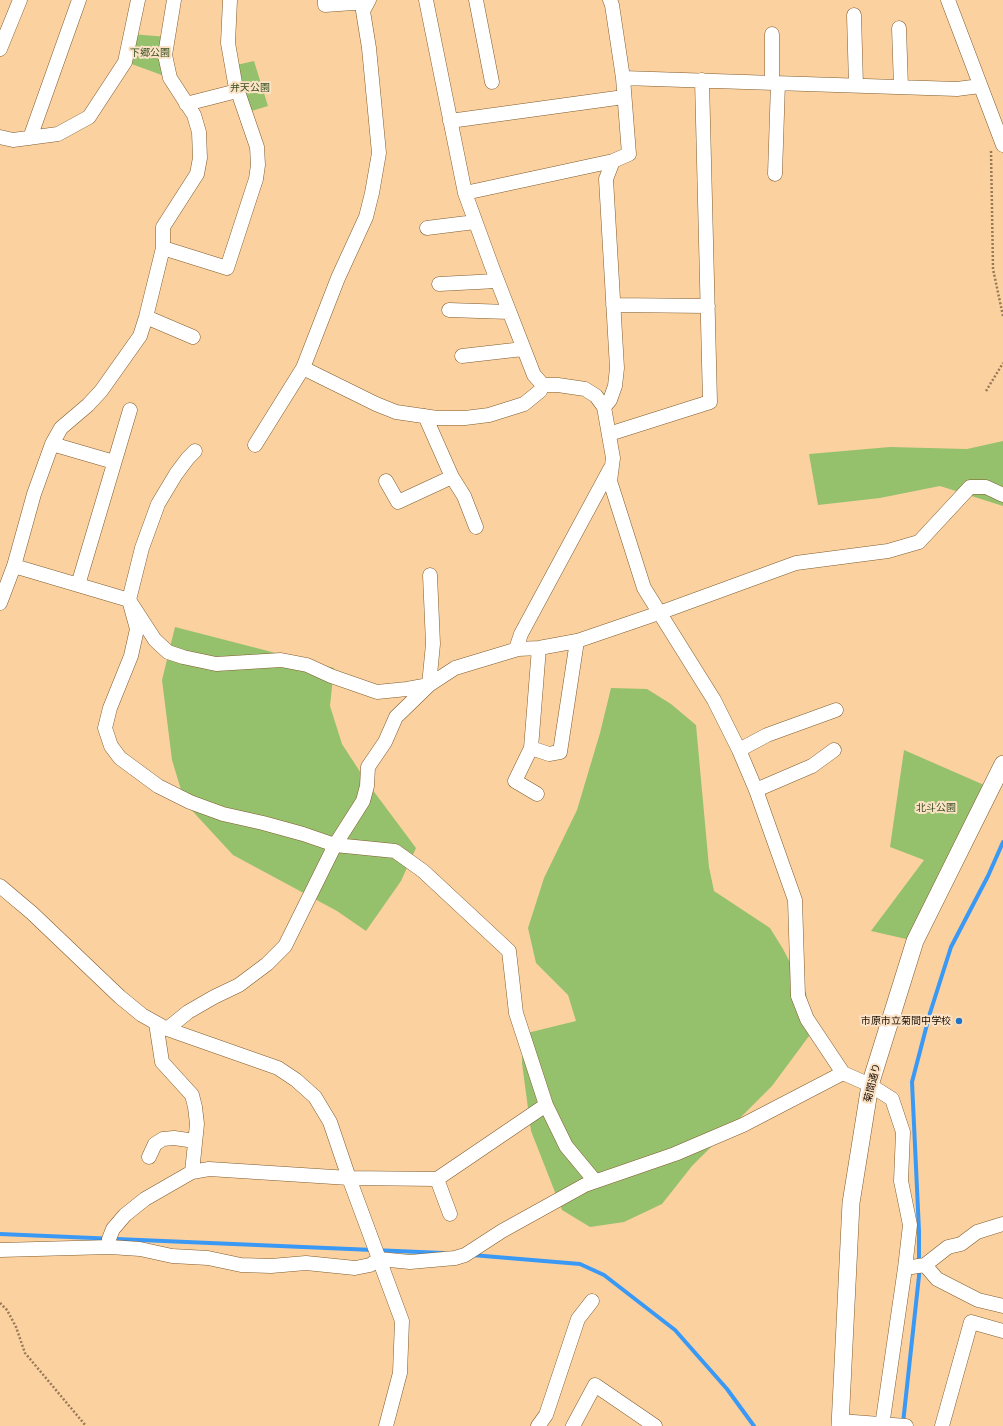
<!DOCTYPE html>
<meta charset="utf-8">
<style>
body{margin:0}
canvas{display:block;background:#fbd1a0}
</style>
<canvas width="1003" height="1426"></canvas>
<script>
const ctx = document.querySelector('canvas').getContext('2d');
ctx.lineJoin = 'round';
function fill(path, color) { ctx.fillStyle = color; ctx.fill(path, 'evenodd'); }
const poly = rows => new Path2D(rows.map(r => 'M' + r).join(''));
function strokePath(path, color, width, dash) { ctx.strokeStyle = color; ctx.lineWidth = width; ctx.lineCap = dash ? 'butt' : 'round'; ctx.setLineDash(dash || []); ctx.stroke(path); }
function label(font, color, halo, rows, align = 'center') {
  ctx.font = font + ' Roboto,"Noto Sans JP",sans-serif'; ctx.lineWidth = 4; ctx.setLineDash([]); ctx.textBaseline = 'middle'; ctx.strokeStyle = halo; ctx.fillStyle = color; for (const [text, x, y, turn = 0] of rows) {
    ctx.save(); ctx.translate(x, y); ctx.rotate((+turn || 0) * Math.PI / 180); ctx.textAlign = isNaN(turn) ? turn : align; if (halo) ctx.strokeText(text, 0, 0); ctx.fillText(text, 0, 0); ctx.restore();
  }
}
fill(poly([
 [131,34,168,37,170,78,126,62],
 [254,61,268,106,245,113,232,66],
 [1003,441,1003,506,940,486,880,498,818,505,809,454,890,447,967,449],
 [175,627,334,668,330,706,342,744,366,781,416,848,401,881,366,931,337,911,233,855,185,803,172,760,162,680],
 [611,688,647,689,671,704,696,725,709,867,714,891,770,928,783,949,806,993,812,1032,772,1086,692,1166,662,1204,624,1222,590,1227,562,1210,531,1131,522,1063,523,1034,576,1021,568,995,536,963,528,928,544,878,577,810,600,733],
 [904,750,991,788,915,941,871,931,924,860,890,847]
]), '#95c16c');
strokePath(poly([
 [0,1234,443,1253],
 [472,1255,580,1264,604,1275,675,1330,727,1389,754,1426],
 [903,1423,919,1276,919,1231,912,1082,930,1013,951,947,988,876,1003,842]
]), '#3a99f5', 4);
const minor = poly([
 [325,0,325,5,367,2],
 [426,0,465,193,492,267,534,375,543,385,558,385,585,389,596,396,604,407,613,458,610,481,644,588,714,700,739,750,756,790,795,900,798,996,807,1019,843,1073,870,1085,892,1099,903,1132,901,1181,910,1225,905,1268,882,1426],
 [476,0,492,82],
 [948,0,1003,145],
 [854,15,856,85],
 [899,28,901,87],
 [0,49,20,0],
 [623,78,957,89,980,86],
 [772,83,772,34],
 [186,104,237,91],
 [450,121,624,97],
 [0,137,13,140,58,134,89,117,125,62,138,0],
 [30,138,79,0],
 [775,174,778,83],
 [465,193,613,161,629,154,623,78,612,5,610,0],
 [427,228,475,222],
 [163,248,227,268,256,179,258,165,257,147,235,83,228,43,230,0],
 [439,284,497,281],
 [613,305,708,306],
 [449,310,509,312],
 [146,317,193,337],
 [462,356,523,349],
 [303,368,376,404,396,412,437,418,465,418,489,415,524,404,540,391,543,385],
 [604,407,610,400,615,386,617,368,606,179,613,161],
 [425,416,452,477,464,496,476,527],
 [609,434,710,402,702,80],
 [52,444,114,462],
 [255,445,303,368,338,278,366,217,372,193,379,153,369,48,363,11,369,0],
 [195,451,188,458,176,474,158,504,142,548,129,600,137,629,131,656,110,708,105,728,111,746,120,758,158,786,190,802,223,814,263,823,303,834,335,845,395,851,423,871,509,951,516,1013,546,1105,566,1146,595,1181],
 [386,481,398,502,452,477],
 [14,566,129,600,155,640,168,652,183,657,216,664,281,660,307,665,331,676,377,692,407,689,429,685],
 [78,585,130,410],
 [0,603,14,566,34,494,52,444,61,428,88,405,101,391,140,336,146,317,163,248,163,227,197,174,200,158,199,132,194,115,170,78,165,55,174,0],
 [516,649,521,634,610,469],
 [429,685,433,644,430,575],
 [531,748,549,754,560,752,577,641],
 [739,750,767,735,836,710],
 [756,790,812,766,834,750],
 [537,794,515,781,531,748,539,648],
 [0,886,32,913,120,997,142,1015,167,1029,278,1068,296,1080,315,1097,330,1122,349,1178,402,1321,400,1373,386,1426],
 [156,1023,162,1062,192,1095,195,1107,197,1124,192,1172],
 [167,1029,188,1012,214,997,239,985,267,964,285,946,335,845,363,801,367,786,368,767,385,742,396,717,429,685,455,668,518,649,539,648,577,641,659,613,796,563,888,551,919,542,970,487,986,487,1003,495],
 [149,1157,155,1144,163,1139,174,1138,195,1141],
 [437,1179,450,1214],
 [110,1247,109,1239,113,1229,125,1215,145,1199,192,1172,209,1169,349,1178,437,1179,546,1105],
 [0,1250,110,1247,140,1249,172,1256,208,1258,241,1265,271,1266,306,1263,355,1268,370,1265,379,1259,410,1262,455,1258,465,1255,502,1231,585,1185,675,1154,743,1125,843,1073],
 [925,1265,937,1279,978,1300,1003,1306],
 [905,1268,925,1265,948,1247,961,1244,977,1232,1003,1224],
 [840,1421,906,1426],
 [538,1426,546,1415,578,1319,592,1301],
 [573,1426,595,1385,655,1426],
 [942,1426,971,1322,1003,1331]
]);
const tertiary = poly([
 [840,1426,851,1203,870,1085,915,941,1003,764]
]);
strokePath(minor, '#805c2d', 15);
strokePath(tertiary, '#805c2d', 18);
strokePath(poly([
 [991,151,993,269,1003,316],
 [986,391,1003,363],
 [0,1303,7,1310,16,1327,25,1353,86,1426]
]), '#977958', 2.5, [2, 2]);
strokePath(minor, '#fff', 14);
strokePath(tertiary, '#fff', 17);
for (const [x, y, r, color] of [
 [959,1021,4,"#2275c4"]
]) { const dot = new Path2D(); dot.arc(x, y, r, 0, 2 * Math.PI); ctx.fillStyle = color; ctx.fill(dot); strokePath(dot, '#fbe2c5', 1.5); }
label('10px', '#374e1f', '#fbe2c5', [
 ["下郷公園",150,53],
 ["弁天公園",250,88],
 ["北斗公園",936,808]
]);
label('10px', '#1b0d00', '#fbe2c5', [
 ["市原市立菊間中学校",951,1021]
], 'right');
label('10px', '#1b0d00', '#fbe2c5', [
 ["菊間通り",873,1083,-76]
]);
</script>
